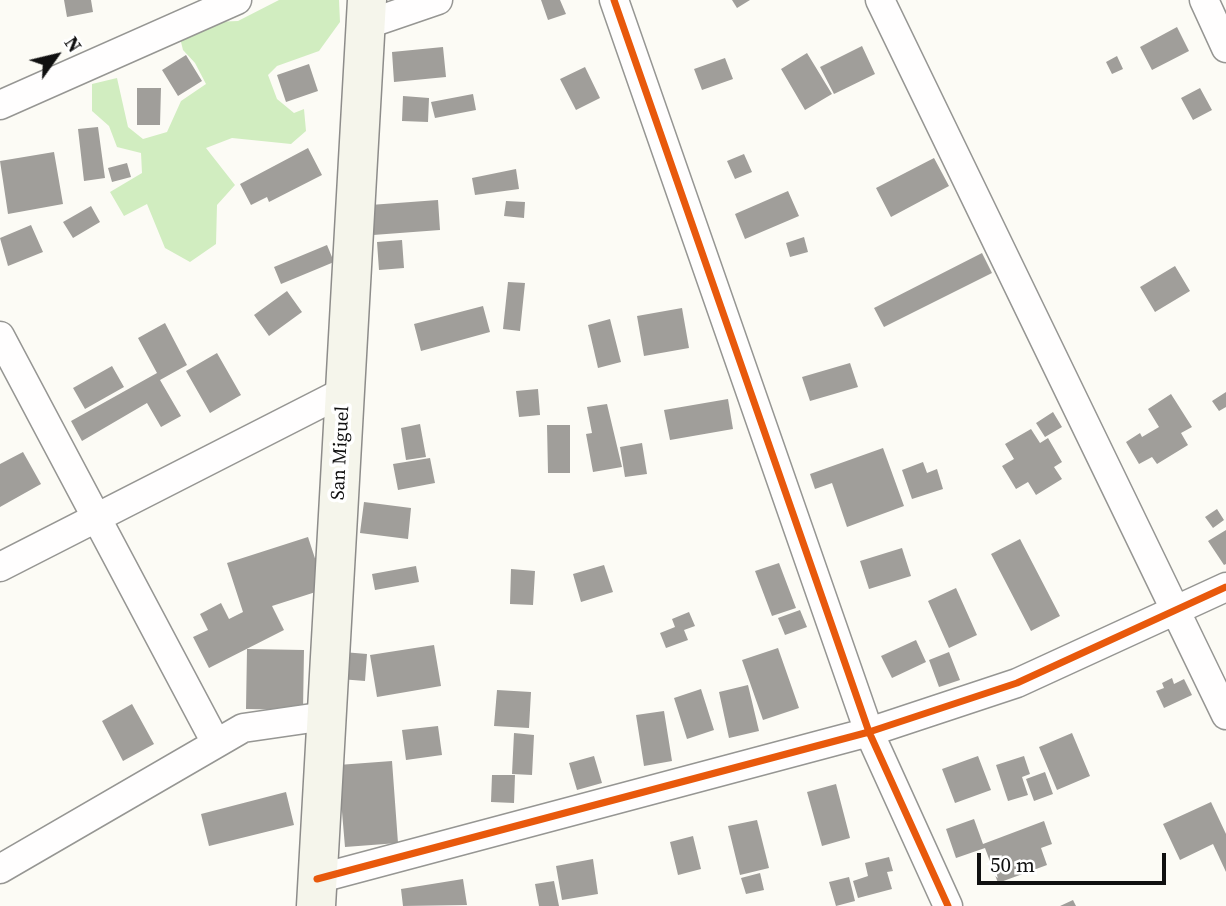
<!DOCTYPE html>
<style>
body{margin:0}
#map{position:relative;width:1226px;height:906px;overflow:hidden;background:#fcfbf5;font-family:"Source Serif 4",serif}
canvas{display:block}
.north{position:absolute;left:21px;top:21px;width:70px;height:70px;-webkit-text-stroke:5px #fff;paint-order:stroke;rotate:56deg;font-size:19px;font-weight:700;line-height:28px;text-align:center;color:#101010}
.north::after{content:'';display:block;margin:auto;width:24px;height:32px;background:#101010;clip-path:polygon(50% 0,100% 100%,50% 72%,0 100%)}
.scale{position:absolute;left:977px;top:853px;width:189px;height:32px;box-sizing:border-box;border:4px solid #101010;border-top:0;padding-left:9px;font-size:21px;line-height:24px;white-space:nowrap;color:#101010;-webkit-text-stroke:5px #fff;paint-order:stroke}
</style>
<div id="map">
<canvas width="1226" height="906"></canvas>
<div class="north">N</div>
<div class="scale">50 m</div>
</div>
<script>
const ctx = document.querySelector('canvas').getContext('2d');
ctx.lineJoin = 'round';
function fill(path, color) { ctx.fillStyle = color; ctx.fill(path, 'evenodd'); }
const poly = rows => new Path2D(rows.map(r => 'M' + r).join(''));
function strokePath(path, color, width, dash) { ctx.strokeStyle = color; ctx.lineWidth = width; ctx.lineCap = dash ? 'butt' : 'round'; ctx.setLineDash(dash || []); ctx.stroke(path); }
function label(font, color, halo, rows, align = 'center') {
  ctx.font = font + ' "Source Serif 4",serif'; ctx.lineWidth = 7; ctx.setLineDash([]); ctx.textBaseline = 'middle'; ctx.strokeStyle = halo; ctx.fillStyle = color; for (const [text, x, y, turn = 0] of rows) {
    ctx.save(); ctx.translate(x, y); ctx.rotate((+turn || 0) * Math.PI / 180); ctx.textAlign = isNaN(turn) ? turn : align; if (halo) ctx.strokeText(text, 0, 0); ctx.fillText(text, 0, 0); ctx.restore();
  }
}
fill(poly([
 [279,0,339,0,340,22,319,51,277,66,268,75,277,99,294,113,304,109,306,131,291,144,232,138,206,148,235,185,217,205,216,244,190,262,165,248,147,204,124,216,110,192,142,173,141,153,117,147,109,126,92,111,92,84,117,78,128,127,143,139,167,132,181,101,206,84,195,63,183,50,179,34,213,22,238,21]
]), '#d1edc0');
fill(poly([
 [64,0,91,0,93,12,67,17],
 [541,0,560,0,566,14,548,20],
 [732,0,750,0,737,8],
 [1177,27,1189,51,1152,70,1140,47],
 [862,46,875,74,834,94,820,67],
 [443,47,446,77,394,82,392,52],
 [807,53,832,94,805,110,781,69],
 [186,55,202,81,178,96,162,70],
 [1117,56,1123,69,1112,74,1106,62],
 [725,58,733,79,702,90,694,69],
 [309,64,318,91,286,102,277,75],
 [585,67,600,98,576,110,560,79],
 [137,88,161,88,160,125,137,125],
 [1200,88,1212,110,1193,120,1181,98],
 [473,94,476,110,435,118,431,102],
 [403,96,429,98,428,122,402,121],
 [98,127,105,178,84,181,78,129],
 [308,148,322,175,269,202,267,197,251,205,240,184],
 [54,152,63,204,8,214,0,161],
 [744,154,752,172,735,179,727,161],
 [934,158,949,186,891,217,876,188],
 [127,163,131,177,112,182,108,168],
 [516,169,519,189,475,195,472,178],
 [788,191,799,216,745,239,735,214],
 [438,200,440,230,373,235,370,205],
 [506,201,525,202,524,218,504,216],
 [91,206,100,222,73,238,63,222],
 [31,225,43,252,8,266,0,238],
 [804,237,808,252,790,257,786,243],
 [402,240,404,268,379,270,377,242],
 [327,245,334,262,281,284,274,267],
 [982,253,992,273,884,327,874,308],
 [1175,266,1190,291,1155,312,1140,287],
 [508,282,525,283,520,331,503,329],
 [287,291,302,312,269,336,254,315],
 [483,306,490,332,421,351,414,324],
 [682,308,689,348,644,356,637,316],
 [610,319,621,362,598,368,588,325],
 [165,323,187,365,160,380,181,416,161,427,147,403,82,441,71,421,157,373,138,338],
 [217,353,241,395,210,413,186,371],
 [850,363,858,387,810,401,802,377],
 [112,366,124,387,85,409,73,388],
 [538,389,540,415,519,417,516,391],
 [1226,392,1226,407,1219,411,1212,401],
 [1171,394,1192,427,1181,433,1188,445,1157,464,1152,457,1139,464,1126,442,1140,433,1142,437,1159,427,1148,409],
 [728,399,733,429,670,440,664,410],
 [607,404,622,467,593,472,586,434,592,433,587,407],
 [1053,412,1062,427,1045,437,1036,423],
 [420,424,426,457,406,460,401,428],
 [547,425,570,425,570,473,548,473],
 [1031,429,1040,443,1048,438,1062,462,1054,467,1062,479,1036,495,1028,482,1016,489,1002,466,1014,459,1005,444],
 [642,443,647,474,625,477,620,447],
 [883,448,904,506,847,527,832,483,815,489,810,474],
 [23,452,41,484,0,507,0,464],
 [430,458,435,483,398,490,393,464],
 [923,462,927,473,937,469,943,489,912,499,902,470],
 [364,502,411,508,408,539,360,533],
 [1217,509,1224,520,1213,528,1205,517],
 [1226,530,1226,564,1224,565,1208,541],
 [308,537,325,589,272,606,284,630,209,668,193,637,208,630,200,614,221,603,229,619,243,612,227,563],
 [1020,539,1060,616,1031,631,991,554],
 [902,548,911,576,869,589,860,561],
 [779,563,796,608,772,616,755,571],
 [604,565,613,592,581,602,573,574],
 [416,566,419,582,375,590,372,574],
 [511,569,535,571,533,605,510,604],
 [956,588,977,635,949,648,928,601],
 [800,610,807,627,785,635,778,618],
 [689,612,695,626,684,630,688,640,666,648,660,633,675,627,672,619],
 [916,640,926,662,892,678,881,656],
 [434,645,441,686,377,697,370,655],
 [778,648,799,708,763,720,742,660],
 [247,649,304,650,303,710,246,709],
 [343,652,367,654,365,681,340,679],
 [949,652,960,680,939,687,929,660],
 [1172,678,1174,684,1184,679,1192,695,1164,708,1156,691,1164,688,1162,683],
 [748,685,759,731,729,738,719,692],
 [701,689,714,730,687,739,674,698],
 [497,690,531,692,529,728,494,726],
 [132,704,154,744,123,761,102,721],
 [664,711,672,761,644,766,636,715],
 [438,726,442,755,406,760,402,730],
 [514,733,534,735,532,775,512,774],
 [1072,733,1090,776,1057,790,1039,747],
 [594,756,602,783,577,790,569,763],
 [978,756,991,790,955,803,942,769],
 [1024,756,1030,774,1022,777,1028,795,1008,801,996,765],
 [392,761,398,843,345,847,338,765],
 [1045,772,1053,794,1034,801,1026,779],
 [492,775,515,775,514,803,491,802],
 [836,784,850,838,822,846,807,792],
 [286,792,294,825,209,846,201,814],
 [1211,802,1226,834,1226,872,1213,844,1180,860,1163,824],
 [974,819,983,844,1044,821,1052,844,1041,848,1047,865,998,883,985,848,956,858,946,829],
 [757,820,769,868,740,875,728,826],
 [693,836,701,869,678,875,670,842],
 [889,857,893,871,887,872,892,889,858,898,853,881,868,876,865,863],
 [593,859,598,894,562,900,556,866],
 [760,873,764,890,746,894,741,878],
 [849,877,855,901,836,906,829,882],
 [463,879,467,905,403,906,401,889],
 [554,881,559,906,539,906,535,884],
 [1073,900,1076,906,1060,906]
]), '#a09e9a');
const street = poly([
 [614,0,869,732,948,906],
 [880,0,1226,715],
 [1204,0,1226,48],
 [365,25,438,0],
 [0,105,237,0],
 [0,336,216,743],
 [0,567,345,391],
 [0,869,243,728,326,716],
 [317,879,869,732,1017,683,1226,587]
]);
const secondary = poly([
 [316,906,367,0]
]);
strokePath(street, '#969693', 31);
strokePath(secondary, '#8d8c8a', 41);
strokePath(street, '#fffefe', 28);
strokePath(secondary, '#f5f5eb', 38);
strokePath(poly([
 [614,0,869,732,948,906],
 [317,879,869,732,1017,683,1226,587]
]), '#e8590c', 7);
label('19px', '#101010', '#fff', [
 ["San Miguel",341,453,-87]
]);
</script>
